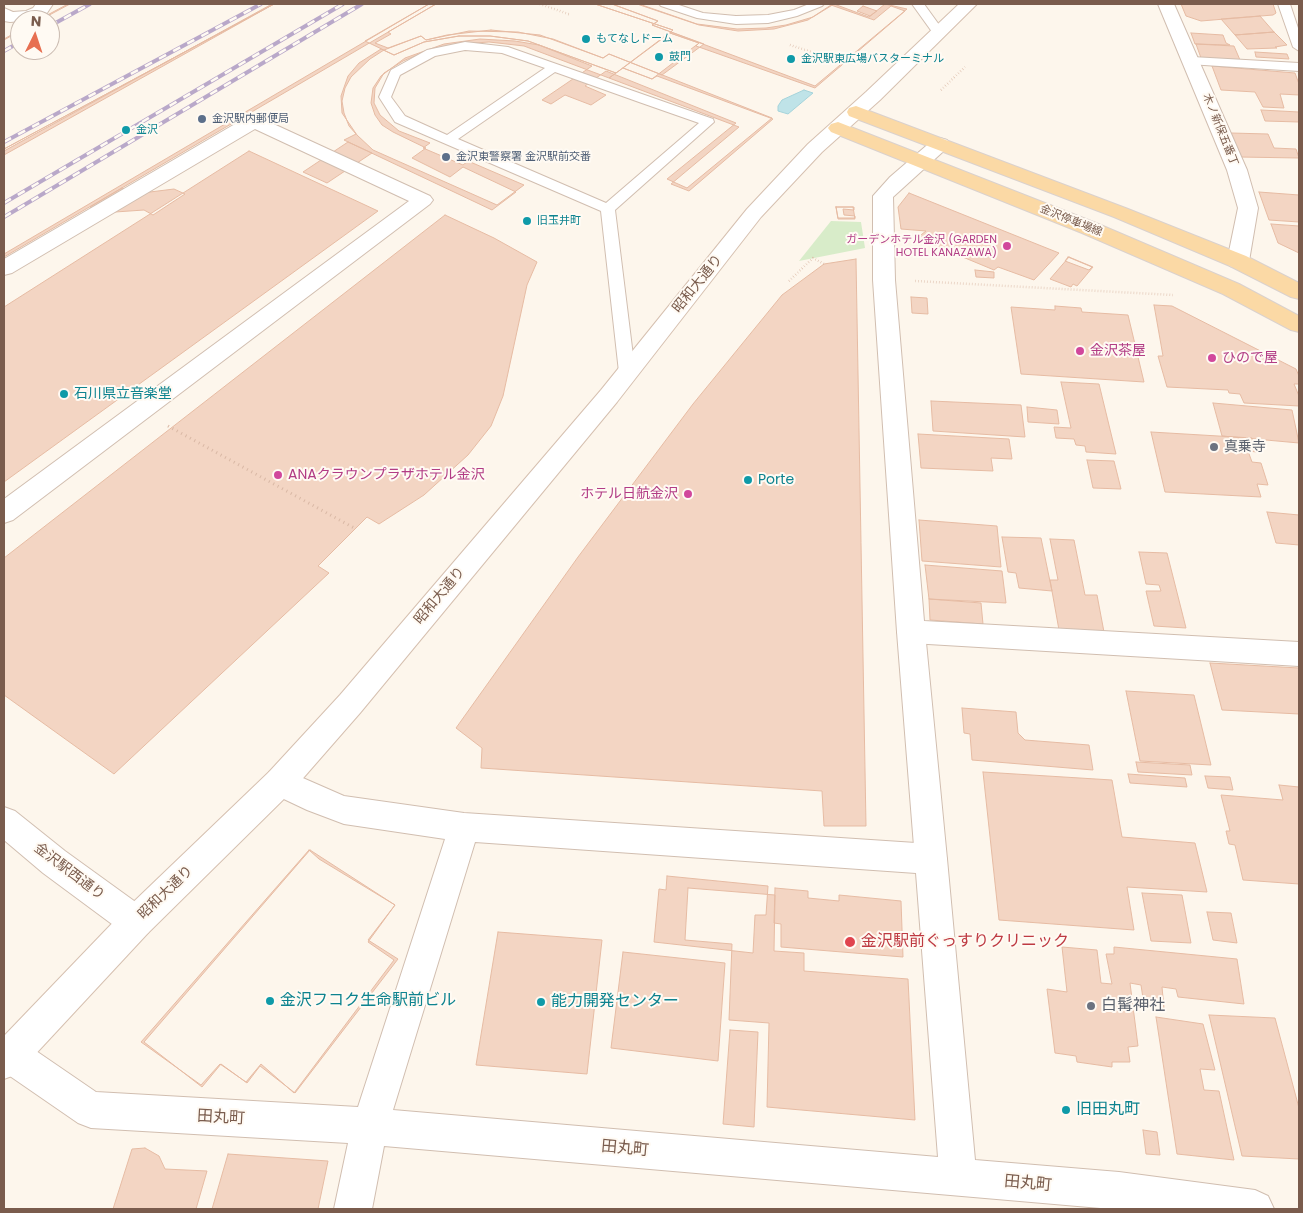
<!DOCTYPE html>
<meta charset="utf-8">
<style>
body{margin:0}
#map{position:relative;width:1303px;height:1213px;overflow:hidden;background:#fdf6ec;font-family:Poppins,sans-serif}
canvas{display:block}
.frame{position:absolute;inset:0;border:5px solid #7a5c4d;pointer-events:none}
.north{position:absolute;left:10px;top:10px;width:50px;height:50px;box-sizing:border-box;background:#fffaf3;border:1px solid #cabbb1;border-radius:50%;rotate:4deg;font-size:14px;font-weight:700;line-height:20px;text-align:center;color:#7a5c4d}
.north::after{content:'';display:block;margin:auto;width:18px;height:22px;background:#e76f51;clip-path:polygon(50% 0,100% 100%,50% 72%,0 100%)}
</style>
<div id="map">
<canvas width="1303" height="1213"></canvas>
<div class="frame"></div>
<div class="north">N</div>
</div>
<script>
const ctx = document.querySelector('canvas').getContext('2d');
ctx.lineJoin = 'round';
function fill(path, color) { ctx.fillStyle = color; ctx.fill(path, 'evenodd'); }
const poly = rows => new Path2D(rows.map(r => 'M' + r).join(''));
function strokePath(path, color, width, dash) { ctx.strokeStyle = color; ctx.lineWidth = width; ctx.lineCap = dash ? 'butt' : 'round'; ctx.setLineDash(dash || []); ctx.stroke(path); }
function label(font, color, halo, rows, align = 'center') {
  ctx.font = font + ' Poppins,"Noto Sans JP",sans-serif'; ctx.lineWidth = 4; ctx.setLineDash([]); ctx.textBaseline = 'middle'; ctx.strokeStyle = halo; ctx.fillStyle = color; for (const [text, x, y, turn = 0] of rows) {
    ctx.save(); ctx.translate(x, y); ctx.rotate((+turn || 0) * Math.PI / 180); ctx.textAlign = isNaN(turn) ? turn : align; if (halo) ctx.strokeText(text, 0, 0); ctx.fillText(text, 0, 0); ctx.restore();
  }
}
fill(poly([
 [831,221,861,222,865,248,799,261]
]), '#d8ecc9');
const water = poly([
 [804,90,813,93,788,114,778,111,778,106,782,100,804,90]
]);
fill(water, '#bfe3e8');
strokePath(water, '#a5d3da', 1);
const building = poly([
 [66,4,272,4,4,151,4,39,20,30,20,50,50,50,50,20,38,20,68,4,66,4],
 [70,4,274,4,4,149,4,40,20,31,20,50,50,50,50,20,40,20,70,4],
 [274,4,429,4,4,254,4,149,274,4],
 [274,4,436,4,4,257,4,155,274,4],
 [429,4,595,4,673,30,616,73,528,41,490,36,459,36,424,42,394,55,365,41,429,4],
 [436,4,612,4,658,21,652,25,704,44,662,75,609,54,603,58,553,39,518,32,469,31,426,40,421,36,388,48,375,43,391,34,388,32,436,4],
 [595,4,637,4,699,25,738,31,774,29,808,20,831,5,874,20,891,6,905,11,815,88,696,46,699,43,670,33,673,30,595,4],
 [612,4,639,4,697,24,737,29,766,28,786,25,813,17,834,4,869,17,885,4,907,9,815,86,652,25,658,21,612,4],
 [1181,4,1273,4,1276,13,1273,15,1201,21,1186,16,1181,4],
 [863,6,877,11,870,16,857,11,863,6],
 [1260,16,1274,32,1235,35,1221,19,1260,16],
 [491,30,540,35,603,58,609,54,772,118,687,188,667,179,736,123,606,71,585,86,606,95,591,105,565,95,551,104,542,100,592,66,539,45,515,41,480,39,444,44,405,58,381,76,373,88,371,103,375,115,382,125,393,132,426,148,412,158,450,177,463,167,516,192,492,210,344,140,356,134,349,126,344,113,342,101,345,88,351,77,370,59,384,50,421,36,426,40,447,35,491,30],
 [1274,32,1287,45,1275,47,1277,48,1247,49,1235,35,1274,32],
 [670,33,699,43,652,79,623,68,670,33],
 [1191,33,1223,35,1226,43,1230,45,1195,44,1191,33],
 [459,36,490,36,528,41,616,73,609,78,524,46,489,42,461,44,429,50,403,61,384,73,375,88,374,103,380,115,399,131,430,143,423,148,463,165,468,161,524,185,497,205,373,150,357,135,342,113,341,96,348,76,359,63,381,49,394,55,424,42,459,36],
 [1196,44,1234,46,1240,60,1201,58,1196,44],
 [1255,52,1287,54,1289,59,1256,57,1255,52],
 [1212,66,1295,73,1299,84,1299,95,1280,94,1284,108,1263,107,1255,92,1221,90,1212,66],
 [623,68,652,79,657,76,773,119,689,191,671,184,739,127,609,78,623,68],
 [1261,110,1299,112,1299,122,1265,121,1261,110],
 [1231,133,1268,134,1274,148,1296,149,1299,158,1239,157,1231,133],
 [348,142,372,153,327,183,303,172,348,142],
 [249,151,378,211,4,482,4,307,249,151],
 [122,188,134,194,174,189,185,194,153,215,144,210,101,213,90,207,122,188],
 [1259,192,1299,195,1299,222,1269,220,1259,192],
 [909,193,1059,253,1034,280,998,267,994,270,917,238,926,231,901,229,898,207,909,193],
 [836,207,853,207,855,219,838,219,836,207],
 [836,207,854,207,854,210,843,209,844,215,855,216,855,218,838,218,836,207],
 [445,215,494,238,537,262,527,285,503,396,491,426,468,455,424,495,379,524,367,517,318,566,329,573,114,774,4,695,4,558,445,215],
 [1271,224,1299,226,1299,253,1278,243,1271,224],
 [1068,257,1092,267,1089,270,1065,261,1068,257],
 [1069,257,1093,267,1077,286,1073,284,1071,287,1050,279,1069,257],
 [856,259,866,826,824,826,822,791,481,768,482,748,456,728,578,557,693,404,782,295,824,264,856,259],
 [975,270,994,272,994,278,976,277,975,270],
 [911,297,927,298,928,314,912,313,911,297],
 [1154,305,1172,306,1296,369,1299,376,1299,384,1294,384,1299,396,1299,406,1244,403,1240,394,1229,393,1228,390,1167,387,1158,356,1163,356,1154,305],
 [1055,306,1081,308,1082,312,1128,315,1144,382,1021,374,1011,307,1055,310,1055,306],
 [1061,382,1099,384,1116,454,1086,452,1085,446,1076,445,1074,439,1056,438,1054,427,1071,428,1061,382],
 [931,401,1021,405,1025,437,933,431,931,401],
 [1213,403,1292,410,1299,443,1222,436,1213,403],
 [1027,407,1057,410,1059,424,1028,422,1027,407],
 [1151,432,1252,438,1257,452,1248,451,1252,462,1261,463,1268,485,1257,484,1261,497,1165,492,1151,432],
 [918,434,1009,439,1012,459,991,458,993,471,921,468,918,434],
 [1087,460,1114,461,1121,489,1093,488,1087,460],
 [1267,512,1299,515,1299,545,1276,543,1267,512],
 [919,520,997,526,1001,567,922,561,919,520],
 [1002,537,1041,538,1052,591,1019,588,1016,573,1008,572,1002,537],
 [1050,539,1074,540,1085,595,1097,595,1104,632,1059,630,1050,580,1058,580,1050,539],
 [1139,552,1167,553,1186,628,1154,626,1146,591,1161,591,1159,585,1146,584,1139,552],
 [925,565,1002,571,1006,603,929,599,925,565],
 [929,599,981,603,983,624,930,620,929,599],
 [1210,663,1299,668,1299,714,1222,710,1210,663],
 [1126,691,1194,695,1211,765,1140,761,1126,691],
 [962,708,1016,712,1018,733,1025,740,1089,745,1093,770,972,760,970,734,964,733,962,708],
 [1136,762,1190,765,1192,775,1138,772,1136,762],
 [983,772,1112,780,1122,837,1195,843,1207,892,1127,887,1134,930,999,920,983,772],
 [1128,774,1185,778,1187,787,1130,783,1128,774],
 [1205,776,1230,777,1233,790,1208,788,1205,776],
 [1279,785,1299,787,1299,884,1243,880,1235,845,1229,844,1226,831,1230,831,1221,795,1283,800,1279,785],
 [309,850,319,859,395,905,368,942,394,960,294,1093,261,1064,246,1082,220,1064,201,1085,141,1042,309,850],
 [310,850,395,905,368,940,398,959,295,1093,260,1066,247,1083,221,1064,202,1087,144,1042,310,850],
 [667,876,768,886,766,915,755,915,753,953,654,942,659,889,666,890,667,876],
 [688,888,775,895,774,951,804,953,804,971,908,979,915,1120,767,1107,769,1023,729,1020,732,944,685,940,688,888],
 [775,888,808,891,808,898,839,901,839,895,901,901,903,957,781,947,781,924,774,923,775,888],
 [1142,893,1182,895,1191,943,1151,941,1142,893],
 [1207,912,1231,913,1237,943,1213,940,1207,912],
 [498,932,602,940,587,1074,476,1065,498,932],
 [1062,947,1097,950,1101,983,1112,984,1106,954,1114,954,1114,947,1237,959,1244,1004,1178,997,1176,989,1162,987,1164,1008,1144,1005,1141,985,1130,983,1138,1046,1128,1047,1130,1062,1112,1062,1112,1067,1077,1062,1076,1056,1055,1053,1047,989,1067,992,1062,947],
 [623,952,725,963,718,1061,611,1048,623,952],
 [1209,1015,1275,1018,1299,1108,1299,1159,1242,1156,1209,1015],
 [1156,1017,1203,1024,1215,1070,1200,1069,1204,1090,1219,1091,1234,1160,1177,1154,1156,1017],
 [730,1030,758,1032,754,1127,723,1124,730,1030],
 [1143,1130,1157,1132,1160,1155,1146,1154,1143,1130],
 [145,1148,159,1156,165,1169,207,1171,196,1209,113,1209,132,1149,145,1148],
 [228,1154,328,1161,318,1209,212,1209,228,1154]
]);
fill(building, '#f3d5c3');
strokePath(building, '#e6bba3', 1);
const service = poly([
 [659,4,676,4,703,13,736,16,768,15,794,10,809,4,824,4,822,6,797,16,768,23,736,24,697,18,661,6,659,4],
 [912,4,924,4,945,33,943,36,935,36,912,4],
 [1278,4,1290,4,1299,31,1299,51,1293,47,1278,4],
 [465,42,508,47,713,119,714,122,615,210,635,372,633,376,627,377,621,376,619,372,601,211,395,122,379,97,391,70,427,50,465,42],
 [465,50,502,53,545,68,447,135,405,116,391,97,400,75,435,56,465,50],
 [555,72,639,102,699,123,606,203,458,139,555,72],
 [1192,57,1299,63,1299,71,1188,64,1186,61,1188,58,1192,57]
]);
const minor = poly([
 [36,4,53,4,45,16,34,20,10,22,4,21,4,8,13,12,26,11,33,8,36,4],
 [1158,4,1174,4,1247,170,1258,208,1249,261,1246,266,1238,268,1230,266,1227,261,1238,208,1227,170,1158,4],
 [940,138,947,140,950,144,947,148,893,197,895,280,924,621,1299,642,1299,666,911,643,901,640,897,632,873,280,873,196,890,177,933,140,940,138],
 [280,768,344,796,464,813,931,844,942,848,947,859,975,1160,1119,1172,1255,1190,1268,1196,1274,1209,1112,1209,384,1146,372,1209,334,1209,348,1143,91,1128,78,1123,4,1072,4,1040,10,1037,23,1042,96,1092,358,1107,445,839,344,824,307,810,269,792,265,782,269,772,280,768],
 [475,842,916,873,938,1157,393,1110,475,842]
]);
const tertiary = poly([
 [254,115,430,196,433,200,430,204,13,520,4,523,4,499,409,201,255,129,12,273,4,275,4,259,247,117,254,115],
 [911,621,921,624,925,632,947,859,942,870,931,874,920,870,915,859,897,632,901,624,911,621],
 [4,807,15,811,65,851,148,911,153,922,148,933,136,938,124,933,43,873,4,840,4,807]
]);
const secondary = poly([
 [959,4,977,4,880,100,822,152,761,217,617,402,360,713,291,792,148,933,17,1074,4,1079,4,1036,124,911,269,772,340,695,601,390,747,209,808,144,866,92,959,4]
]);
const primary = poly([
 [856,106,1128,209,1246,256,1299,283,1299,299,1291,297,1230,266,1114,217,849,116,847,112,849,108,856,106],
 [838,122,1096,223,1239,284,1299,316,1299,332,1291,330,1223,294,1082,233,831,132,828,128,831,124,838,122]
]);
strokePath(service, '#d1beb0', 2);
strokePath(minor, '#d1beb0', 2);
strokePath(tertiary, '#d1beb0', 2);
strokePath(secondary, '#d6c0b0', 2);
strokePath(primary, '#dad1cd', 2);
strokePath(poly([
 [540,4,571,15],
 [790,45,821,55],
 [941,90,965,67],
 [559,161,569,154],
 [789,281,813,258,824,264],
 [915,281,1173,295]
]), '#d9b8a5', 2.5, [0.5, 2.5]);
strokePath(poly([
 [168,426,356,529]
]), '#d9b8a5', 3, [1, 4]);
fill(service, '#fff');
fill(minor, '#fff');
fill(tertiary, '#fff');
fill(secondary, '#fff');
fill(primary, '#fbd9a5');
const rail = poly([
 [50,26,90,4],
 [4,51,20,42],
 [4,142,261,4],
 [4,203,343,4],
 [4,217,362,4]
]);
strokePath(rail, '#b9a8c9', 4);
strokePath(rail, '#fffaf3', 2.5, [8]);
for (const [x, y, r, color] of [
 [586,39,5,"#0f9aa8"],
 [659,57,5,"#0f9aa8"],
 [791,59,5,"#0f9aa8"],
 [202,119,5,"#5c6f8a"],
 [126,130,5,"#0f9aa8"],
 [446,157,5,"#5c6f8a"],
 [527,221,5,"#0f9aa8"],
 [1007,246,5,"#d1479c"],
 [1080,351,5,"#d1479c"],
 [1212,358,5,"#d1479c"],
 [64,394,5,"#0f9aa8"],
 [1214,447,5,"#6b7280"],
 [278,475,5,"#d1479c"],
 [748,480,5,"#0f9aa8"],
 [688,494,5,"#d1479c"],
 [850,942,6,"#e0444e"],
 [270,1001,5,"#0f9aa8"],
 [541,1002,5,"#0f9aa8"],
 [1091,1006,5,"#6b7280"],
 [1066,1110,5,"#0f9aa8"]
]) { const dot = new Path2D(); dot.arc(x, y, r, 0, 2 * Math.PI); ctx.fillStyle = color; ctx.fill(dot); strokePath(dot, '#fffaf3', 2); }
label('11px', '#0d838f', '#fffaf3', [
 ["もてなしドーム",596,39],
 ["鼓門",669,57],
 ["金沢駅東広場バスターミナル",801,59],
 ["金沢",136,130],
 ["旧玉井町",537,221]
], 'left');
label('11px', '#4e5e75', '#fffaf3', [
 ["金沢駅内郵便局",212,119],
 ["金沢東警察署 金沢駅前交番",456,157]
], 'left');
label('11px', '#7a5c4d', '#fffaf3', [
 ["木ノ新保五番丁",1220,130,68],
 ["金沢停車場線",1071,221,22]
]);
label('11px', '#b23c85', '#fffaf3', [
 ["ガーデンホテル金沢 (GARDEN",997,240],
 ["HOTEL KANAZAWA)",997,253]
], 'right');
label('14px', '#7a5c4d', '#fffaf3', [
 ["昭和大通り",698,284,-51],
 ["昭和大通り",440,596,-50],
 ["金沢駅西通り",69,872,37],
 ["昭和大通り",166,893,-44]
]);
label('14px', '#b23c85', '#fffaf3', [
 ["金沢茶屋",1090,351],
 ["ひので屋",1222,358],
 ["ANAクラウンプラザホテル金沢",288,475],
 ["ホテル日航金沢",678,494,"right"]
], 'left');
label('14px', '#0d838f', '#fffaf3', [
 ["石川県立音楽堂",74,394],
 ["Porte",758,480]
], 'left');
label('14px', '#5b616d', '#fffaf3', [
 ["真乗寺",1224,447]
], 'left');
label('16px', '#be3a42', '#fffaf3', [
 ["金沢駅前ぐっすりクリニック",861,942]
], 'left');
label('16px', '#0d838f', '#fffaf3', [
 ["金沢フコク生命駅前ビル",280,1001],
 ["能力開発センター",551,1002],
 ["旧田丸町",1076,1110]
], 'left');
label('16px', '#5b616d', '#fffaf3', [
 ["白髯神社",1101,1006]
], 'left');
label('16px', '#7a5c4d', '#fffaf3', [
 ["田丸町",221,1118,3],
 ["田丸町",625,1149,5],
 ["田丸町",1028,1184,5]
]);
</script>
